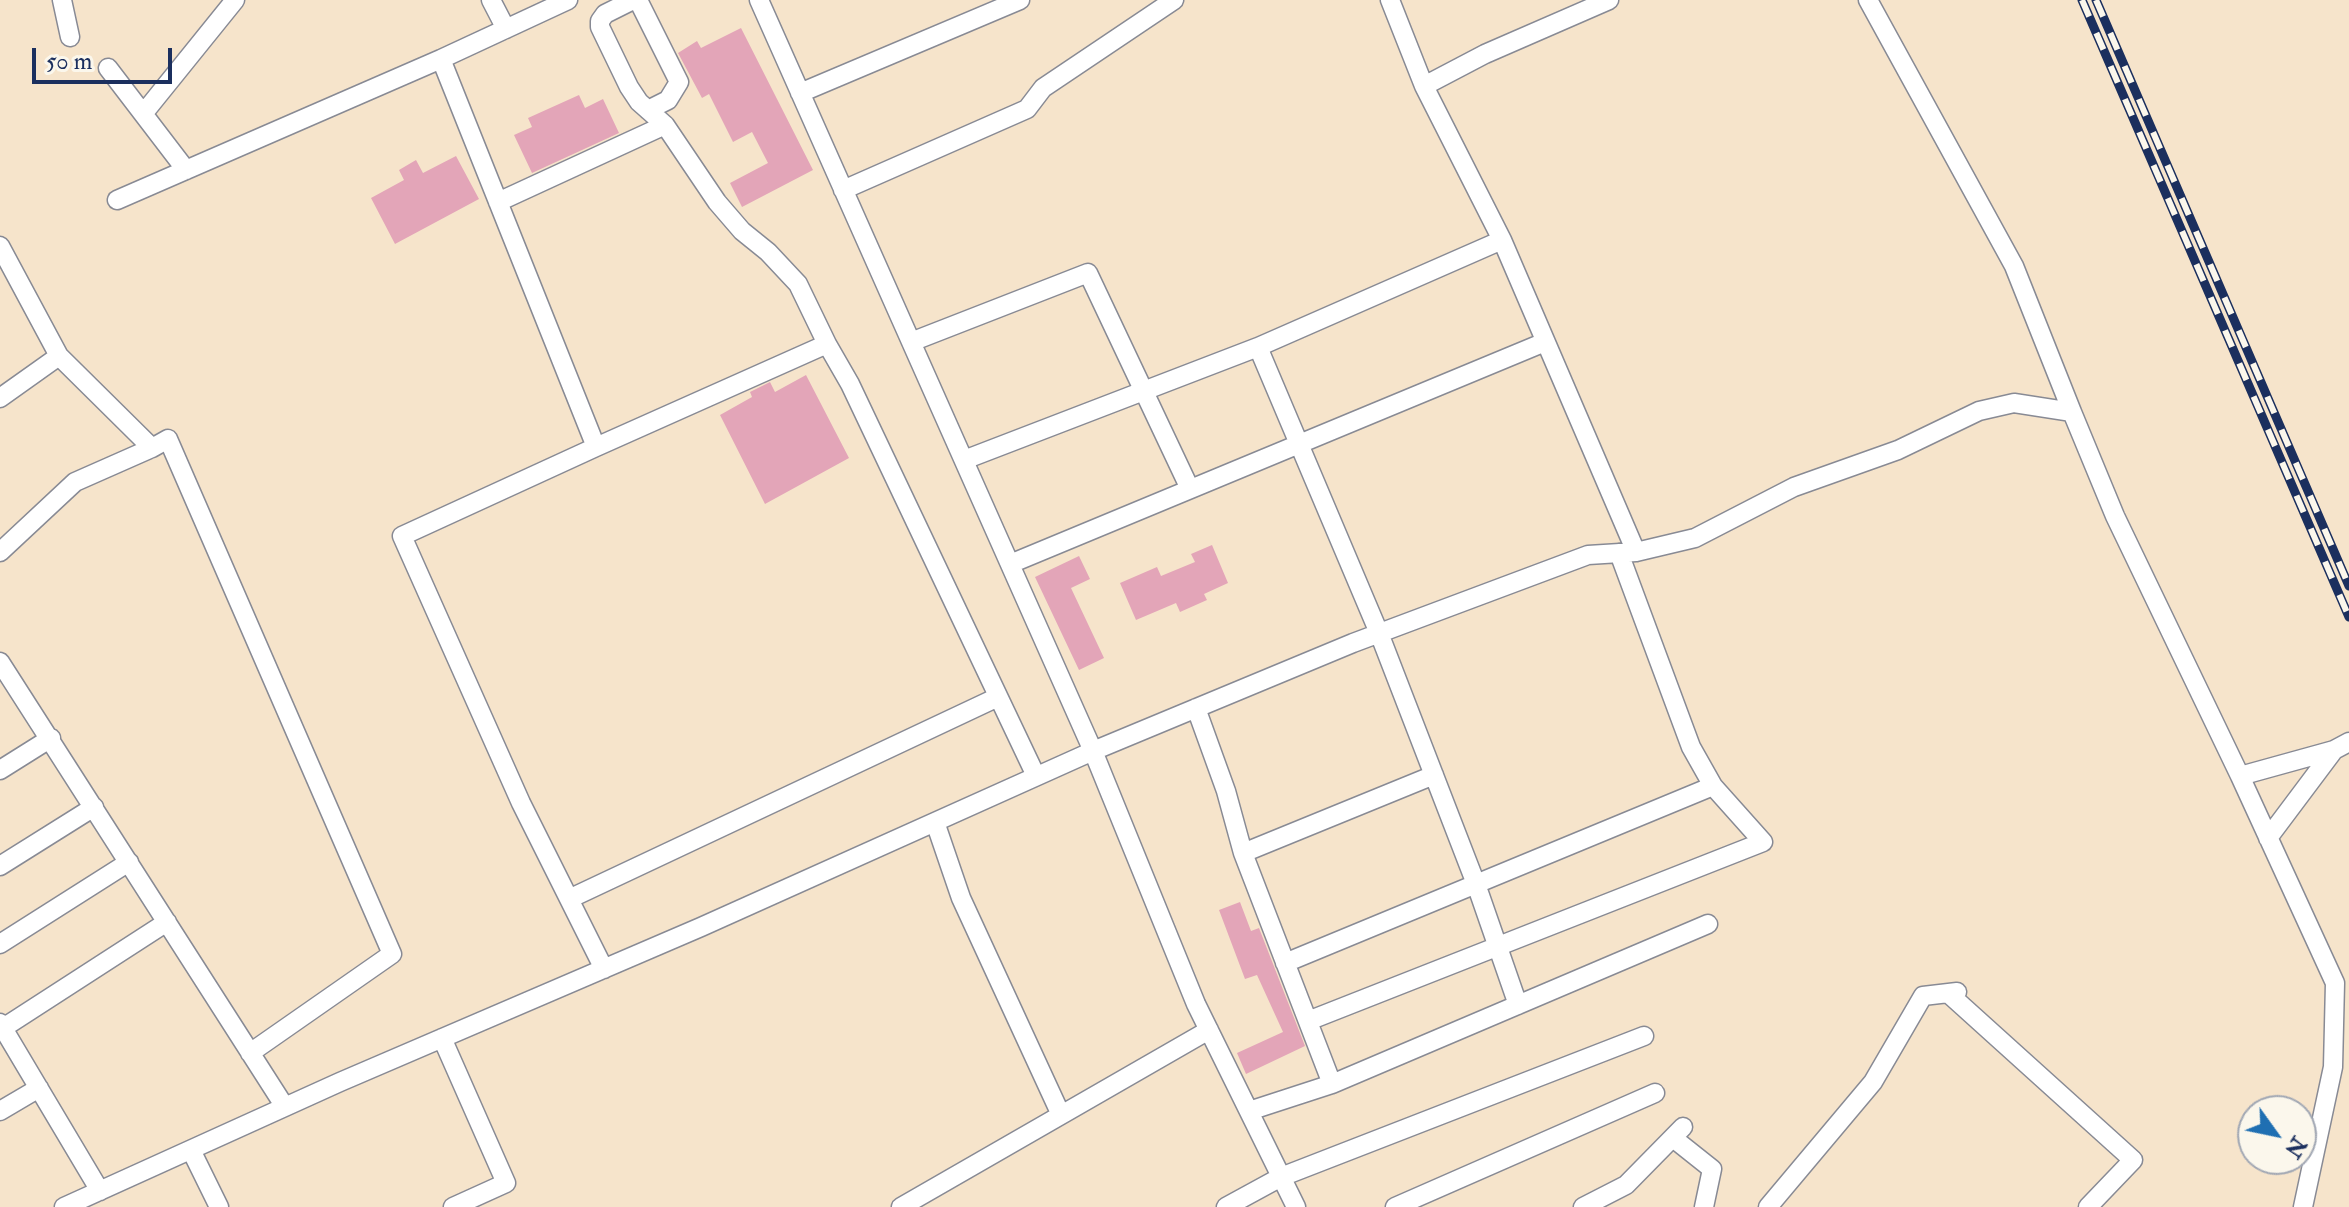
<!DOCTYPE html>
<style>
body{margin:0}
#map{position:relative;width:2349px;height:1207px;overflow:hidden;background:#f6e4cb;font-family:"IM FELL Double Pica",serif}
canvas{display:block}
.north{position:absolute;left:2237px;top:1095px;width:80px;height:80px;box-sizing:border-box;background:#fbf7ec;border:2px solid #a1a7b3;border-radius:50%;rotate:123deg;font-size:22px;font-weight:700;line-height:32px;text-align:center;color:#1b2f5e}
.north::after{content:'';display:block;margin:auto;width:28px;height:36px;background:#1f6fb2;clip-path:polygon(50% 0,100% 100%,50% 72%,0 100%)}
.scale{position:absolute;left:32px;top:48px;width:140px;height:36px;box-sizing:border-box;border:4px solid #1b2f5e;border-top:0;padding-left:10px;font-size:24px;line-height:28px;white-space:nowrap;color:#1b2f5e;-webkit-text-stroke:6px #fbf7ec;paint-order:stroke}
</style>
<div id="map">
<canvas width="2349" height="1207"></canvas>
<div class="north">N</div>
<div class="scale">50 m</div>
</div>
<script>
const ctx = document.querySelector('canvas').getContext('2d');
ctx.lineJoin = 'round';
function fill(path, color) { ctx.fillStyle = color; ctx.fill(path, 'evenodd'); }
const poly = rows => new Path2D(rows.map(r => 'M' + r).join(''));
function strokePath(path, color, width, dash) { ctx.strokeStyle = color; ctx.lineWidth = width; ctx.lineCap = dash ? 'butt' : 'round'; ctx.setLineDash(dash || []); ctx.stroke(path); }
fill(poly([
 [741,28,813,170,742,207,730,183,768,163,752,132,733,142,709,94,702,98,678,53,697,41,701,48],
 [579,95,585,108,603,99,619,133,532,173,514,135,532,127,528,118],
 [456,156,479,199,395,244,371,198,404,180,399,170,416,160,423,173],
 [806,375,849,458,765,504,720,415,752,397,750,392,770,382,775,392],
 [1212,545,1228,583,1204,594,1207,600,1180,612,1176,603,1136,620,1120,583,1157,567,1161,576,1195,562,1191,554],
 [1079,556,1090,579,1071,588,1104,658,1079,670,1035,577],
 [1240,902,1251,931,1259,928,1305,1046,1246,1074,1237,1053,1283,1032,1257,975,1245,979,1219,910]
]), '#e3a5b8');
const minor = poly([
 [62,0,70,37],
 [491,0,506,29],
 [633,0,605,14,600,21,600,27,629,87,639,102,665,125,717,202,742,231,768,252,798,284,827,344],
 [638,0,679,82,668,100,648,110],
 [759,0,1093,751,1196,1004,1296,1207],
 [1390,0,1424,86],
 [1868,0,2014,266,2072,412],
 [441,59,596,447],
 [108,68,186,170],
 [800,93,1020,0],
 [143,114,235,0],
 [843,190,1027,109,1043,88,1174,0],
 [117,200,441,59,568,0],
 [498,202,665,125],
 [1502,240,1424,86,1485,54,1609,0],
 [0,246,59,356,152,448,75,482,0,552],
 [911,342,1088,273,1190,489],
 [0,398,59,356],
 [152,448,168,439,392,954,250,1053],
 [964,460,1258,347],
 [1010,564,1545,342],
 [0,662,285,1107],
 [1196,708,1226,791,1243,853],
 [0,770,51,738],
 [935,822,961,898,1061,1115],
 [2268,838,2334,750],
 [0,866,94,807],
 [571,898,998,697],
 [0,944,129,862],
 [1285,963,1713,786,1691,747,1619,553],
 [604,969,521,803,402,536,596,447,827,344,850,384,1036,776],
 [1948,993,2133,1160,2088,1207],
 [1518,1005,1476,884,1379,633,1258,347,1502,240,1636,552],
 [1308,1021,1763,842,1713,786],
 [0,1023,100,1191],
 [0,1030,167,922],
 [442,1038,506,1183,453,1207],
 [1332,1084,1708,924],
 [0,1111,39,1088],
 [1249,1111,1332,1084,1243,853,1434,775],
 [1673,1138,1712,1169,1704,1207],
 [191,1150,219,1207],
 [64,1207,340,1082,701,927,1093,751,1353,643,1588,555,1636,552,1695,538,1794,487,1898,450,1979,411,2014,403,2072,412,2115,516,2240,776],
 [901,1207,1209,1030],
 [1226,1207,1281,1177,1644,1036],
 [1395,1207,1655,1093],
 [1583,1207,1626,1185,1683,1127],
 [1768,1207,1873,1082,1923,996,1957,992],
 [2303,1207,2333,1067,2335,983,2240,776,2334,750,2349,742]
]);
strokePath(minor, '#888a94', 21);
strokePath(minor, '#fff', 18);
const rail = poly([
 [2082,0,2349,617],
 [2096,0,2349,586]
]);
strokePath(rail, '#1b2f5e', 9);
strokePath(rail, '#fbf7ec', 6, [18]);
</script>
